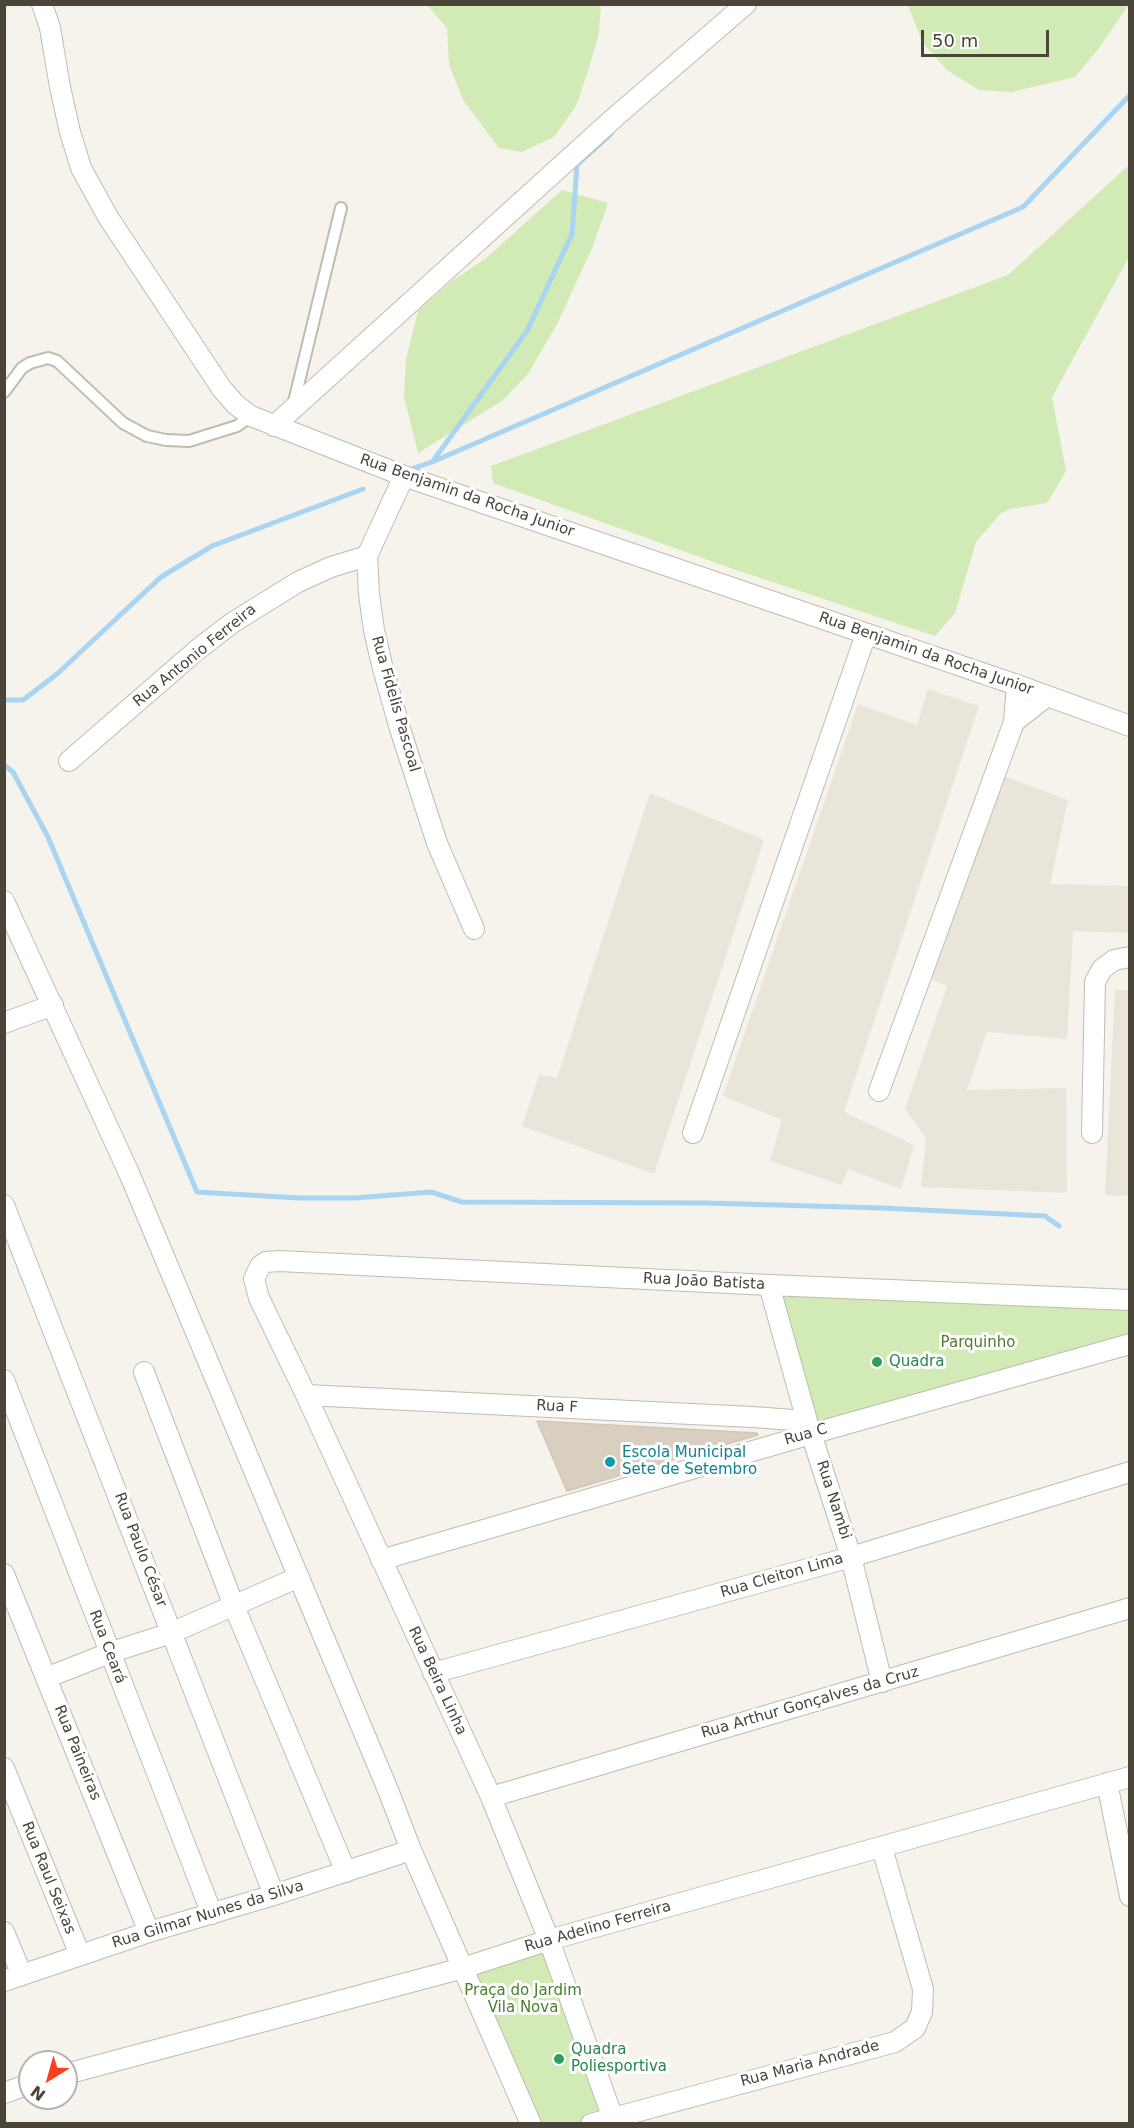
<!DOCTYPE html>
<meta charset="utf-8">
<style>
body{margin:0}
#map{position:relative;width:1134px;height:2128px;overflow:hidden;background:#f6f3ec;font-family:"DejaVu Sans",sans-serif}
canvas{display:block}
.frame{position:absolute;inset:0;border:6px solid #4b4439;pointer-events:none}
.north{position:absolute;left:18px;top:2050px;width:60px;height:60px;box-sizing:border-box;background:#fff;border:2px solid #b7b4b0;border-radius:50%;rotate:217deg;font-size:16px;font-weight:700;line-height:24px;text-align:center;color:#4b4439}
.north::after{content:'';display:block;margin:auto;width:21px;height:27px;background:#fc3f1d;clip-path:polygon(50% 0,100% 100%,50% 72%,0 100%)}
.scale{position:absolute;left:921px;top:30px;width:128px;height:27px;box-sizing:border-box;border:3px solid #4b4439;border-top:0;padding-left:8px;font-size:18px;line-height:21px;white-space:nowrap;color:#4b4439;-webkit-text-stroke:4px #fff;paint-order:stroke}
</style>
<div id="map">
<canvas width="1134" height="2128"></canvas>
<div class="frame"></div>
<div class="north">N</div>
<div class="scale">50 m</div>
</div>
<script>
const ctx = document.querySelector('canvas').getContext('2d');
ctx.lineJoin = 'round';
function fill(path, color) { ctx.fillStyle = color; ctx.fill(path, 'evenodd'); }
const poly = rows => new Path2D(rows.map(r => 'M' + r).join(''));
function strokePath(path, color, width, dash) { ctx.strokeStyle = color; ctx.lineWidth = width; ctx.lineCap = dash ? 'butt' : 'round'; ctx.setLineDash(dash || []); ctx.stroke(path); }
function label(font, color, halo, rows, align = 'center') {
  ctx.font = font + ' "DejaVu Sans",sans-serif'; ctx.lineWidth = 6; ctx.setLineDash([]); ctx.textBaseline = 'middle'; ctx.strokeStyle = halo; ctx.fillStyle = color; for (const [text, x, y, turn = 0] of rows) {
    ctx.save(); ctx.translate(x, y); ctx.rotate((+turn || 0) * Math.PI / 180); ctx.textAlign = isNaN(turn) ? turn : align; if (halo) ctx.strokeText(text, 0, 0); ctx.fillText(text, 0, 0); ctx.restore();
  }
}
fill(poly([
 [928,689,979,706,844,1112,914,1145,901,1189,848,1169,841,1185,770,1161,782,1120,723,1096,858,704,917,725],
 [995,773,1068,800,1050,884,1129,886,1129,933,1073,931,1067,1039,987,1032,967,1090,1066,1088,1067,1193,921,1187,926,1138,905,1109,947,986,926,977],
 [650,793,764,840,654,1174,522,1126,539,1075,557,1078],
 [1115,990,1129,990,1129,1196,1105,1195]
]), '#eae5da');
fill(poly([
 [1129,4,1099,48,1075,77,1012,92,979,90,947,70,922,42,908,5],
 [427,5,601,5,599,33,588,71,576,106,554,137,522,152,499,148,463,100,449,64,447,28],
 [1129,165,1129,257,1052,397,1066,471,1047,503,1010,509,1000,514,976,542,955,613,935,636,736,570,493,483,491,466,1008,275],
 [562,190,608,203,593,246,558,322,528,374,502,401,418,453,404,397,406,359,418,311,452,281,485,259],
 [772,1286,1129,1303,1129,1341,814,1428],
 [545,1945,610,2110,581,2123,536,2123,466,1972]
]), '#d2eab5');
strokePath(poly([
 [433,461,527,331,572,234,577,165,611,134],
 [408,470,432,462,1023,207,1130,95],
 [4,700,23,700,57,674,161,577,212,546,363,489],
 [4,765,13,772,48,837,197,1192,299,1198,355,1198,431,1192,462,1202,706,1203,882,1208,1045,1216,1059,1226]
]), '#a9d4f2', 5);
const building = poly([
 [537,1421,757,1433,758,1435,567,1491,537,1421]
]);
fill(building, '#d8cfc1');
strokePath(building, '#d3c7b4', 1.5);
const service = poly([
 [4,392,22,368,30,363,48,358,57,361,123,423,147,436,166,440,189,441,237,426,251,416],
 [293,406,341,208]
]);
const minor = poly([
 [42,4,50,28,60,87,70,132,81,168,108,217,222,389,236,405,251,416,404,476,1017,685,1130,726],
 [274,426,614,118,746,4],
 [404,476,367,556,369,594,374,630,382,665,400,729,437,843,474,929],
 [1014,722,1047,696],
 [69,761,197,650,232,623,298,582,331,567,367,556],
 [4,901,129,1173,388,1790,411,1850,531,2124],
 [4,1023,53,1005],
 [879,1091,1014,722,1017,685],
 [693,1133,866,634],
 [1092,1133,1095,982,1102,969,1114,960,1130,957],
 [4,1205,274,1895],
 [769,1285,807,1421,851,1557,882,1682],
 [144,1372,234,1606,346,1872],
 [4,1380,212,1914],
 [306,1395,752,1417,807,1421],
 [381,1560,811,1434,1130,1344],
 [4,1574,149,1932],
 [433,1673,851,1557,1130,1472],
 [46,1678,109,1653,171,1633,299,1577],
 [4,1768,80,1955],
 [1107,1783,1130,1896],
 [491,1797,1130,1608],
 [4,1932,22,1975],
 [4,1981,149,1932,274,1895,411,1850],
 [66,2074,463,1968,549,1940,1130,1777],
 [4,2093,30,2084],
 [591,2124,895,2042,915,2028,922,2012,923,1989,882,1848],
 [615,2124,549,1940,491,1797,306,1395,259,1298,254,1279,260,1266,266,1262,279,1261,769,1285,1130,1300]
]);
strokePath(service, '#c2bbae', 14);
strokePath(minor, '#c2bbae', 22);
strokePath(service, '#fff', 10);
strokePath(minor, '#fff', 20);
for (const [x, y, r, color] of [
 [877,1362,6,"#2e9e5b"],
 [610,1462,6,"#0f9aa8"],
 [559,2059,6,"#2e9e5b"]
]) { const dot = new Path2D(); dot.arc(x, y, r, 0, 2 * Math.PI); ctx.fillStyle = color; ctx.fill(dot); strokePath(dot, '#fff', 2); }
label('15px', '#4b4439', '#fff', [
 ["Rua Benjamin da Rocha Junior",467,496,19],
 ["Rua Benjamin da Rocha Junior",926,654,19],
 ["Rua Antonio Ferreira",195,656,-39],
 ["Rua Fidelis Pascoal",395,704,74],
 ["Rua Joāo Batista",704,1282,3],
 ["Rua F",557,1407,3],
 ["Rua C",806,1435,-16],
 ["Rua Nambi",833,1500,72],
 ["Rua Paulo César",140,1550,69],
 ["Rua Cleiton Lima",782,1576,-16],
 ["Rua Ceará",107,1647,69],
 ["Rua Beira Linha",437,1681,65],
 ["Rua Arthur Gonçalves da Cruz",810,1703,-16],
 ["Rua Paineiras",77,1753,68],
 ["Rua Raul Seixas",48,1878,68],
 ["Rua Gilmar Nunes da Silva",208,1915,-17],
 ["Rua Adelino Ferreira",598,1927,-16],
 ["Rua Maria Andrade",810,2064,-15]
]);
label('15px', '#4a7f2a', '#fff', [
 ["Parquinho",978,1343],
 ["Praça do Jardim",523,1991],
 ["Vila Nova",523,2008]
]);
label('15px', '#27864d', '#fff', [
 ["Quadra",889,1362],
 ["Quadra",571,2050],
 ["Poliesportiva",571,2067]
], 'left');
label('15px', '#0d838f', '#fff', [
 ["Escola Municipal",622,1453],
 ["Sete de Setembro",622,1470]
], 'left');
</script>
